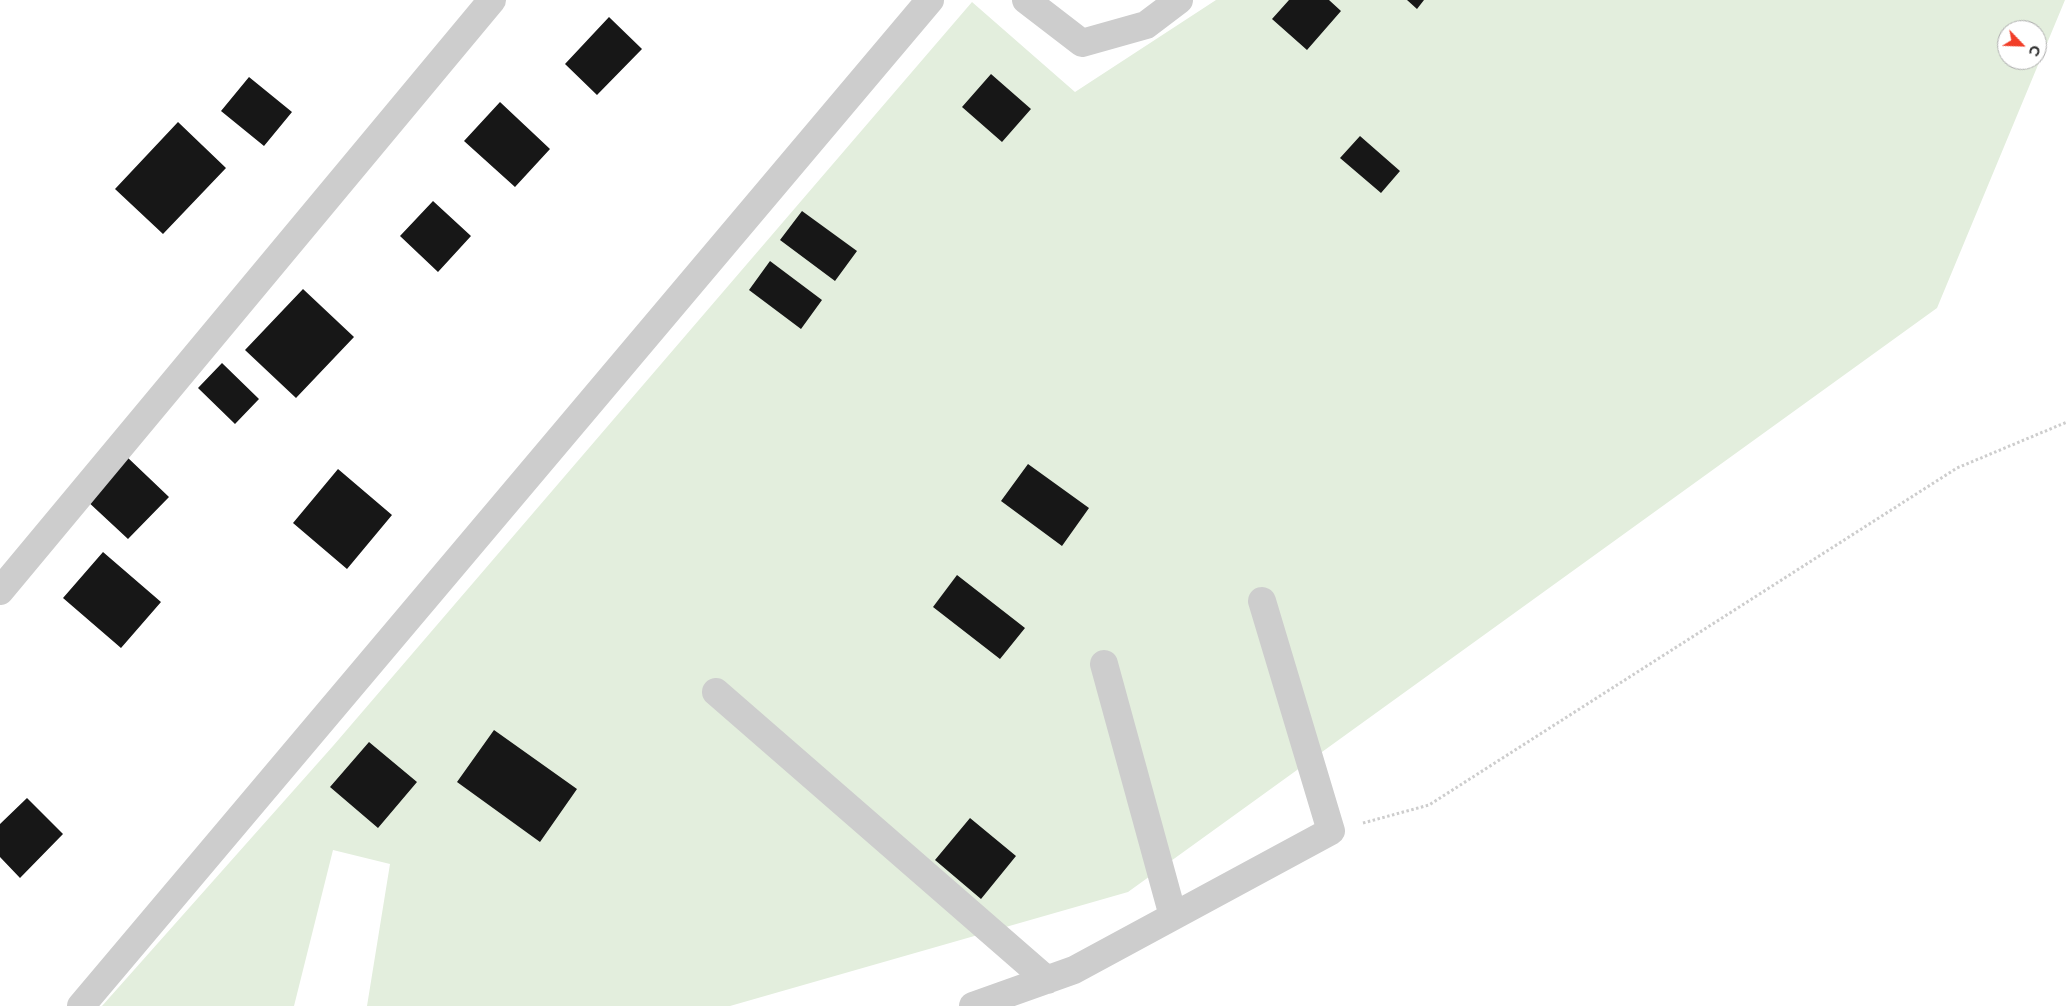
<!DOCTYPE html>
<meta charset="utf-8">
<style>
body{margin:0}
#map{position:relative;width:2067px;height:1006px;overflow:hidden;background:#fff;font-family:Montserrat,sans-serif}
canvas{display:block}
.north{position:absolute;left:1997px;top:20px;width:50px;height:50px;box-sizing:border-box;background:#fff;border:1px solid #acacac;border-radius:50%;rotate:114deg;font-size:14px;font-weight:700;line-height:20px;text-align:center;color:#303030}
.north::after{content:'';display:block;margin:auto;width:18px;height:22px;background:#f13e28;clip-path:polygon(50% 0,100% 100%,50% 72%,0 100%)}
</style>
<div id="map">
<canvas width="2067" height="1006"></canvas>
<div class="north">С</div>
</div>
<script>
const ctx = document.querySelector('canvas').getContext('2d');
ctx.lineJoin = 'round';
function fill(path, color) { ctx.fillStyle = color; ctx.fill(path, 'evenodd'); }
const poly = rows => new Path2D(rows.map(r => 'M' + r).join(''));
function strokePath(path, color, width, dash) { ctx.strokeStyle = color; ctx.lineWidth = width; ctx.lineCap = dash ? 'butt' : 'round'; ctx.setLineDash(dash || []); ctx.stroke(path); }
fill(poly([
 [1216,0,2065,0,1937,308,1128,892,730,1006,367,1006,390,864,333,850,294,1006,102,1006,333,746,972,2,1075,92],
 [2007,30,2037,30,2037,60,2007,60]
]), '#e3eedd');
fill(poly([
 [1289,0,1329,0,1341,11,1307,50,1272,19],
 [1407,0,1424,0,1417,9],
 [609,17,642,49,597,95,565,64],
 [991,74,1031,109,1002,142,962,107],
 [249,77,292,112,264,146,221,111],
 [500,102,550,149,515,187,464,141],
 [178,122,226,168,163,234,115,189],
 [1360,136,1400,171,1381,193,1340,158],
 [433,201,471,236,438,272,400,236],
 [802,211,857,251,835,281,780,240],
 [770,261,822,300,801,329,749,290],
 [303,289,354,337,296,398,245,350],
 [222,363,259,399,235,424,198,388],
 [126,456,169,497,128,539,85,499],
 [1028,464,1089,508,1062,546,1001,501],
 [338,469,392,515,347,569,293,523],
 [103,552,161,602,121,648,63,598],
 [957,575,1025,628,1000,659,933,607],
 [494,730,577,789,540,842,457,782],
 [369,742,417,782,378,828,330,787],
 [27,798,63,834,20,878,0,857,0,824],
 [970,818,1016,856,981,899,935,860]
]), '#171717');
strokePath(poly([
 [1363,823,1429,805,1957,468,2067,422]
]), '#cdcdcd', 3, [2.5, 2.5]);
strokePath(poly([
 [1026,0,1082,43,1146,25,1179,0],
 [0,591,492,0],
 [1104,664,1173,916],
 [716,692,1047,980],
 [81,1006,930,0],
 [973,1006,1074,970,1331,831,1262,601]
]), '#cdcdcd', 28);
</script>
